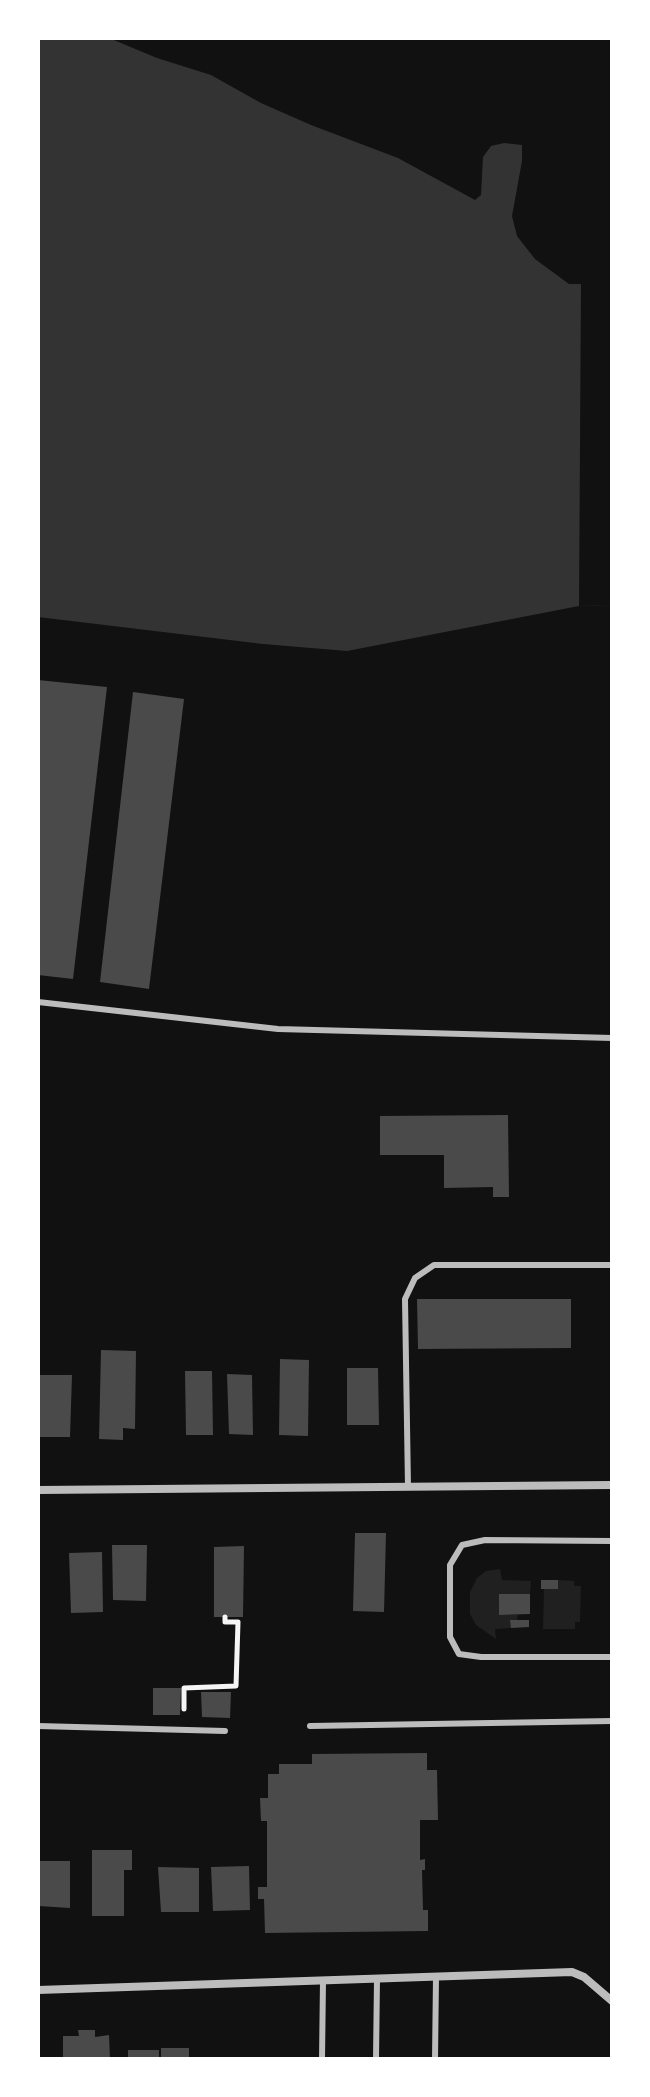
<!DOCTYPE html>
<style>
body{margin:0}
#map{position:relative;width:650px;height:2097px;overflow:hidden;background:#111;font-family:Poppins,sans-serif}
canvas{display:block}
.frame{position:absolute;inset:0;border:40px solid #fff;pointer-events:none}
</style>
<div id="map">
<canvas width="650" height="2097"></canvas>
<div class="frame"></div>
</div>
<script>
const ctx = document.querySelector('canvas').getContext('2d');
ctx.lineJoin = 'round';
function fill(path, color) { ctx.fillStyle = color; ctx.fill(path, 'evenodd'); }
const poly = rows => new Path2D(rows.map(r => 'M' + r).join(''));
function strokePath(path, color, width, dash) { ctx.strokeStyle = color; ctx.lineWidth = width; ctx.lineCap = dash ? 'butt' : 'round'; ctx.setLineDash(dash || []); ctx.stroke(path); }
fill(poly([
 [500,1569,502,1580,531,1581,530,1594,499,1594,499,1614,518,1615,517,1620,511,1621,511,1628,495,1629,496,1639,476,1625,470,1614,470,1592,477,1578,486,1571],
 [558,1580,574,1581,574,1586,581,1586,580,1622,575,1622,575,1629,543,1629,544,1589]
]), '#202020');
fill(poly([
 [38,38,109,38,157,58,211,75,261,103,311,125,398,158,475,200,481,195,483,157,491,146,504,143,522,145,522,161,512,216,517,236,535,259,569,284,612,284,612,605,579,606,347,651,263,644,38,617]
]), '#333');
fill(poly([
 [581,284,612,284,612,605,579,606]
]), '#111');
fill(poly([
 [38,680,107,687,73,979,38,975],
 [133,692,184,699,149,989,100,982],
 [508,1115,509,1197,493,1197,493,1187,444,1188,444,1155,380,1155,380,1116],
 [417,1299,571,1299,571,1348,418,1349],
 [101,1350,136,1351,135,1429,123,1428,123,1440,99,1439],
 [280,1359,309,1360,308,1436,279,1435],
 [347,1368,378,1368,379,1425,347,1425],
 [185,1371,212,1371,213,1435,186,1435],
 [227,1374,252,1375,253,1435,229,1434],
 [38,1375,72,1375,70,1437,38,1437],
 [355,1533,386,1533,384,1612,353,1611],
 [112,1545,147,1545,146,1601,113,1600],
 [244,1546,243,1617,214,1617,214,1547],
 [102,1552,103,1612,71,1613,69,1553],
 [541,1580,558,1580,558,1589,541,1589],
 [499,1594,530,1594,530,1614,499,1615],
 [510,1620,529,1620,529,1627,511,1628],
 [153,1688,181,1688,180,1715,153,1715],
 [201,1692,231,1692,230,1718,202,1717],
 [427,1753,427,1770,437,1770,438,1820,420,1820,420,1860,425,1859,425,1870,422,1870,423,1910,428,1910,428,1931,265,1933,264,1899,258,1899,258,1887,267,1887,267,1821,261,1821,260,1798,268,1798,268,1774,279,1774,279,1764,312,1764,312,1754],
 [92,1850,132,1850,132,1870,124,1870,124,1916,92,1916],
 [39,1861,70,1861,70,1908,38,1906],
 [249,1866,250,1910,213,1911,211,1867],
 [158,1867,199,1868,199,1912,161,1912],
 [78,2030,95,2030,95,2037,109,2035,110,2059,63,2059,63,2036,79,2036],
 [161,2048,189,2048,189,2059,161,2059],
 [128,2050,159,2050,159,2059,128,2059]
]), '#4a4a4a');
strokePath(poly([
 [184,1709,184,1688,236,1686,238,1622,225,1622,225,1617]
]), '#f5f5f5', 5);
strokePath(poly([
 [38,1002,278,1029,612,1038],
 [408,1487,405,1299,415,1278,434,1265,612,1265],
 [612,1541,485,1540,462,1545,450,1565,450,1637,459,1654,481,1657,612,1657],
 [38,1726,225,1731],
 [310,1726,612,1721],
 [322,2059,323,1981],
 [376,2059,377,1979],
 [435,2059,436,1977]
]), '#bcbcbc', 6);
strokePath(poly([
 [38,1490,612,1485],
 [38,1990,572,1972,584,1977,612,2001]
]), '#bcbcbc', 8);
</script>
